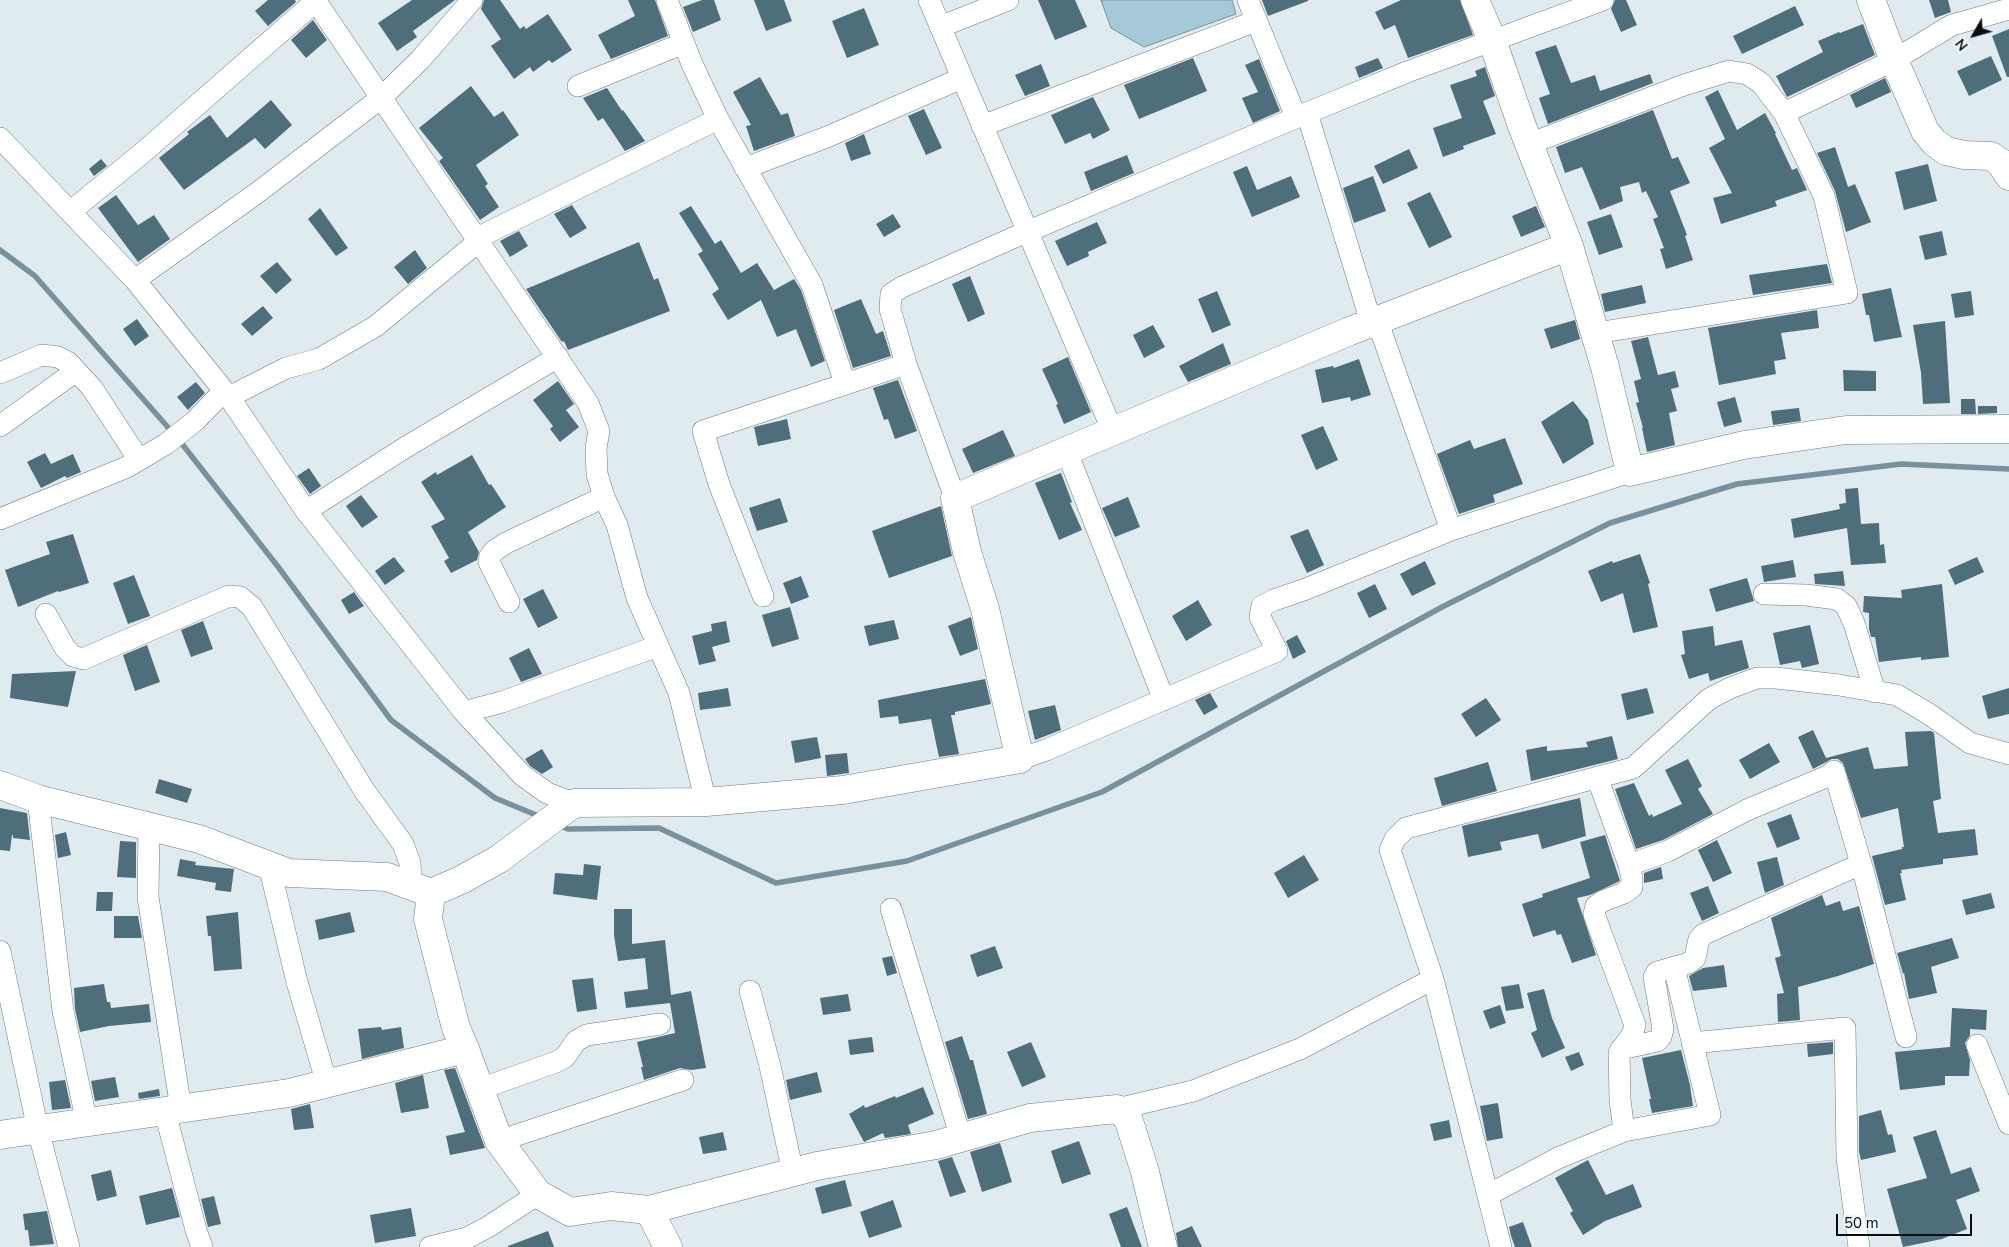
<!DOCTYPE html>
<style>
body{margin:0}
#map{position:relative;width:2009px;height:1247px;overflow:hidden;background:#e0ebf0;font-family:"Nunito Sans",sans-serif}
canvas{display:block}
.north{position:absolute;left:1949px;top:10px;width:50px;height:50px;-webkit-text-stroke:4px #edf8fd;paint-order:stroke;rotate:232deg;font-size:14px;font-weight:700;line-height:20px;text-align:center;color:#0b0e10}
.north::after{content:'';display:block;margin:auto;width:18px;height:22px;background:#0b0e10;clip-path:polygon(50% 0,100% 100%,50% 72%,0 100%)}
.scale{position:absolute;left:1836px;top:1214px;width:136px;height:22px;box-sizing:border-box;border:2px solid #0b0e10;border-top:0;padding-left:6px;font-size:15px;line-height:18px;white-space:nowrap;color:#0b0e10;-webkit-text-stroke:4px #edf8fd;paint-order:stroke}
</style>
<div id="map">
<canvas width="2009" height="1247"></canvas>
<div class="north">N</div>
<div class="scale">50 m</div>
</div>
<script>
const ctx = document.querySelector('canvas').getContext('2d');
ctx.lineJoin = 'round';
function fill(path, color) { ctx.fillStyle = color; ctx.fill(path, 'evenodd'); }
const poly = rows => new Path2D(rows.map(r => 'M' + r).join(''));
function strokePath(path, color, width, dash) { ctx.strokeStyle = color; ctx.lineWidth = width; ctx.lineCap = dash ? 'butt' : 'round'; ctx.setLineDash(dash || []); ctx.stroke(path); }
const water = poly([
 [1101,0,1232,0,1236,14,1144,47,1111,28,1101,0]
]);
fill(water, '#a6c9d8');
strokePath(water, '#78919c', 1);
strokePath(poly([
 [0,250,35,276,173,433],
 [179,440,279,568,391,720,495,798,541,817],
 [558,825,568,829,659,828,776,883,907,861,1102,792,1444,606,1610,523,1737,484,1901,464,2009,469]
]), '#78919c', 5.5);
fill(poly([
 [268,0,295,0,296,2,268,26,255,11],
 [412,0,455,0,413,31,417,37,397,51,378,23],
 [484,0,500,0,520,29,524,26,526,29,548,14,572,50,552,63,549,60,533,72,530,67,514,79,491,46,501,39,481,9],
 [628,0,655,0,668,36,611,59,598,35,635,16],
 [702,0,714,0,721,20,693,32,683,7],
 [754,0,784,0,792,21,766,31],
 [1038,0,1075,0,1087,27,1055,40],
 [1262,0,1308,0,1308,1,1268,16],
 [1401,0,1460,0,1473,35,1408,58,1395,25,1384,30,1375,12],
 [1615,0,1626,0,1637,25,1621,32,1611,9],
 [1929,0,1948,0,1951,12,1935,18],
 [1795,6,1804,25,1742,54,1733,36],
 [864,8,879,45,847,58,832,21],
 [313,20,327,40,306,58,291,40],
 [1863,24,1875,55,1787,97,1776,76,1823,52,1818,41,1839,32,1840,33],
 [2009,29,2009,77,2007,77,1992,36],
 [1556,45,1571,83,1595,75,1600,91,1650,74,1653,83,1548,124,1539,98,1550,94,1535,52],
 [1991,56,2002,80,1969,96,1957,71],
 [1193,58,1207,91,1139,119,1124,85],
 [1378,58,1383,68,1359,78,1355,67],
 [1259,59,1280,111,1253,123,1242,98,1258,92,1245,65],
 [1041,64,1050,86,1025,96,1015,75],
 [1485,67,1495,96,1483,101,1496,134,1463,146,1464,149,1443,157,1433,128,1462,118,1450,85,1477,76,1475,71],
 [760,77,781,115,788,113,795,136,754,151,746,126,751,125,733,92],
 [1885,78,1891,92,1856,108,1850,95],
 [471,86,494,117,503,111,519,135,476,165,488,184,485,186,499,207,480,220,439,161,443,158,419,128],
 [607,88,622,111,623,110,645,141,625,151,603,118,598,121,583,98],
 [1718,90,1737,130,1765,113,1776,133,1775,134,1792,170,1797,168,1807,190,1775,201,1777,206,1721,224,1713,198,1732,193,1709,148,1725,139,1705,97],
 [1093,97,1110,130,1093,139,1090,133,1065,144,1051,115],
 [271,100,292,125,265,149,255,138,184,190,159,158,189,134,187,132,210,115,227,138],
 [924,109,942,148,926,155,908,116],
 [1653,110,1672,159,1678,157,1690,183,1670,191,1687,235,1685,236,1693,260,1666,269,1660,249,1664,248,1653,219,1658,217,1646,191,1642,193,1639,182,1620,187,1623,201,1600,210,1582,167,1565,173,1556,147],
 [864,134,871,154,851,161,845,143],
 [1835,147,1848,187,1855,184,1871,222,1846,232,1835,191,1817,153],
 [1409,149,1418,168,1383,184,1374,166],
 [1127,155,1134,173,1091,191,1084,172],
 [101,159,107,166,94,176,89,169],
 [1928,164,1937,201,1904,210,1895,172],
 [1247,166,1257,190,1291,176,1300,197,1252,217,1233,172],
 [1373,176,1386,211,1354,223,1343,188],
 [1430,192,1452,237,1429,248,1407,203],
 [116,195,138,225,154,215,170,239,138,262,98,208],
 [572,205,587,228,570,238,554,214],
 [691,206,715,244,721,240,741,273,757,263,774,290,794,279,801,290,825,361,811,367,796,329,777,337,761,300,728,320,712,294,719,289,698,254,703,251,679,213],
 [1536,206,1545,227,1521,237,1512,216],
 [320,208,348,248,336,256,308,219],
 [893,214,901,227,884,237,876,224],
 [1611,214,1623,247,1599,255,1587,222],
 [1097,222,1107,243,1088,252,1089,256,1067,266,1055,241],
 [519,231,528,246,510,257,500,241],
 [1942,231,1947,255,1925,260,1919,236],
 [639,242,654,280,658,278,670,311,568,350,564,341,562,342,526,289],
 [415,250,427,268,408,284,394,267],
 [277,262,292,280,276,294,260,276],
 [1827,264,1832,283,1753,295,1749,275],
 [970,276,985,314,968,322,952,284],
 [1642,285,1646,303,1605,312,1601,294],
 [1891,288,1902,337,1874,342,1869,315,1866,315,1862,294],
 [1217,291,1231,325,1212,333,1198,299],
 [1971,291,1974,315,1955,318,1951,294],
 [861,299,876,334,883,331,891,356,853,368,834,310],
 [263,306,273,318,252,336,241,324],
 [1817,310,1819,328,1781,333,1786,359,1774,361,1776,374,1719,385,1708,328],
 [137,319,149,336,135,346,123,329],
 [1575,320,1580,339,1551,349,1544,329],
 [1945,321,1950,403,1923,404,1921,373,1913,325],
 [1153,325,1165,347,1144,358,1133,335],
 [1648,337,1658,375,1675,371,1679,387,1671,389,1677,411,1669,413,1675,445,1647,452,1642,428,1643,428,1636,403,1639,402,1634,381,1641,379,1631,341],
 [1223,343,1231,364,1188,382,1179,366],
 [1068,357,1091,412,1064,424,1056,405,1058,404,1042,369],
 [1359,359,1371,395,1351,401,1350,397,1322,403,1315,370,1333,366,1334,368],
 [1843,370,1876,371,1876,391,1844,391],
 [898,380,917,431,895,439,888,419,884,420,873,388],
 [558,381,574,404,566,410,579,427,560,442,550,429,553,426,533,400],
 [196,382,205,393,188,410,177,397],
 [1735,397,1742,422,1724,427,1717,402],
 [1961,399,1975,399,1976,414,1961,414],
 [1573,401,1588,420,1594,444,1563,464,1541,422],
 [1978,406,1997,406,1997,413,1978,414],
 [1799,408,1801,421,1773,425,1771,411],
 [787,419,791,439,758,446,754,427],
 [1323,426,1338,460,1316,470,1301,435],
 [1003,430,1015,456,973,473,962,449],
 [1505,438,1523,484,1493,495,1495,502,1459,514,1437,454,1470,440,1474,449],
 [45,453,51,464,73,454,81,472,67,478,65,476,41,488,27,462],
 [472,455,489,485,491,484,506,507,468,532,479,552,477,560,451,573,444,561,449,558,431,526,445,519,421,482,436,472,437,475],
 [309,468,321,486,310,494,297,476],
 [1061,473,1072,502,1070,503,1082,530,1059,540,1035,483],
 [1858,488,1861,524,1879,523,1880,545,1884,544,1886,563,1851,565,1847,528,1794,538,1791,519,1840,509,1839,504,1846,503,1845,489],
 [361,495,378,517,362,528,346,506],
 [1128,497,1140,527,1115,537,1102,508],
 [780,498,788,522,757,531,749,508],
 [941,506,952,556,889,578,872,531],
 [1308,529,1324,565,1307,573,1290,536],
 [73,534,89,583,59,592,58,591,18,607,5,570,50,554,46,542],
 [1640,554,1650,583,1648,584,1658,627,1633,633,1623,593,1601,602,1588,571,1612,561,1613,563],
 [394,557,405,571,385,585,375,571],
 [1977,557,1984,572,1955,585,1948,570],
 [1793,560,1796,577,1764,582,1761,566],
 [1425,561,1436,584,1412,596,1400,574],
 [1843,571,1845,586,1815,584,1814,574],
 [134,575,150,616,128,624,113,583],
 [801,576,809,597,791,604,783,583],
 [1747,578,1754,601,1716,612,1709,589],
 [1375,584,1387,609,1369,618,1357,593],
 [1942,584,1949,657,1921,660,1921,657,1879,662,1875,637,1871,637,1869,629,1869,613,1863,612,1864,596,1902,598,1901,590],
 [543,589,558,618,538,628,523,599],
 [354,592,364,606,349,614,341,600],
 [1198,600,1212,625,1186,641,1172,616],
 [790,607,799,639,772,647,762,615],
 [971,617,978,649,960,656,948,626],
 [894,620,899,639,869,646,864,626],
 [203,621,213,649,191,657,181,630],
 [726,621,730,642,712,647,716,661,699,665,692,636,712,631,711,624],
 [1810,625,1819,664,1802,668,1800,661,1780,665,1773,633],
 [1713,626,1715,646,1742,640,1749,668,1710,681,1708,673,1689,679,1681,655,1685,654,1682,631],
 [1297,635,1306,652,1293,659,1286,641],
 [147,645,160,682,135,691,123,655],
 [529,648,542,674,521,682,509,658],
 [76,671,68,707,10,698,12,674],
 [985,679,991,704,955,712,955,715,951,715,959,754,939,757,931,719,899,724,898,716,880,718,878,700],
 [728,688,731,706,700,710,698,693],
 [1647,688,1654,713,1627,720,1621,694],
 [2009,688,2009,714,1988,719,1982,696],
 [1210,693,1218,707,1204,715,1195,700],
 [1486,698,1501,720,1476,737,1461,714],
 [1055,705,1061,730,1035,740,1028,711],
 [1813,730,1826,758,1868,747,1874,769,1908,766,1905,732,1931,731,1934,733,1941,799,1933,801,1938,833,1975,829,1978,855,1943,859,1943,864,1901,870,1902,873,1900,873,1906,900,1885,905,1872,856,1902,849,1902,847,1904,847,1898,808,1861,818,1843,763,1838,759,1832,759,1813,769,1798,737],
 [1612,736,1618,759,1531,781,1526,750,1547,746,1547,751,1588,747,1586,742],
 [817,737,821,758,795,763,791,741],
 [1769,743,1780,762,1750,779,1739,760],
 [542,749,553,767,542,774,530,766,525,759],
 [847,753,849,773,827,776,825,755],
 [1688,759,1702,786,1698,789,1713,814,1663,840,1636,849,1615,789,1634,783,1649,816,1652,814,1653,817,1682,804,1665,770],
 [1488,762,1497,791,1442,806,1434,778],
 [159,779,192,789,187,803,155,793],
 [1580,798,1586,836,1542,849,1538,834,1500,842,1502,850,1468,857,1462,826],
 [0,808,27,813,30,840,13,838,13,835,12,835,10,851,0,850],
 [1791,814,1800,839,1777,848,1767,823],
 [66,832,71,855,58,858,55,835],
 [1605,835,1620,881,1590,895,1577,898,1596,955,1572,963,1561,934,1557,935,1555,930,1533,937,1522,904,1543,897,1542,894,1590,878,1580,842],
 [1717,840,1732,873,1713,882,1698,850],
 [120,841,136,842,136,878,117,877],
 [1304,855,1319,880,1288,898,1274,873],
 [1777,857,1784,885,1765,893,1757,862],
 [180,859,196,862,195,865,234,869,231,892,215,890,216,883,177,876],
 [584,864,601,866,597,900,553,894,555,873,583,875],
 [1661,867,1663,879,1644,883,1644,873],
 [1708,886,1719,913,1702,921,1690,893],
 [97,892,113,892,112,911,96,911],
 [1991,893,1995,908,1966,915,1962,900],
 [1822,895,1826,906,1840,901,1843,911,1859,906,1874,964,1838,976,1798,987,1800,1020,1778,1022,1777,994,1784,993,1775,958,1781,956,1771,918],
 [614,909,632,909,632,944,665,940,671,995,691,991,706,1068,691,1070,680,1068,644,1080,641,1067,643,1067,637,1042,675,1033,670,1003,626,1008,624,992,648,989,645,958,618,961,614,935],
 [238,912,242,969,214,971,211,936,208,936,206,916],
 [350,912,355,932,319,940,315,920],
 [114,916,138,916,142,938,114,938],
 [1952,938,1959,958,1931,967,1937,993,1909,999,1904,973,1903,974,1897,953],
 [995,946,1003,968,977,977,970,955],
 [892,956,897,973,887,976,882,958],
 [1724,965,1727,987,1693,991,1689,976,1703,968],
 [593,978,597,1009,577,1012,572,980],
 [104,984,107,1002,110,1002,111,1008,149,1004,151,1022,109,1026,80,1032,75,1009,74,988],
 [1519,984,1524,1008,1506,1011,1501,987],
 [1544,989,1552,1018,1565,1048,1542,1058,1531,1033,1537,1030,1527,993],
 [848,994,851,1011,823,1015,820,998],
 [1500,1005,1506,1023,1490,1029,1483,1011],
 [1952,1008,1987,1010,1986,1030,1970,1029,1970,1035,1965,1043,1970,1060,1969,1076,1945,1076,1945,1085,1900,1090,1895,1052,1950,1047],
 [381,1027,382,1030,401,1027,404,1048,362,1059,358,1029],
 [962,1036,970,1060,973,1060,987,1114,968,1119,945,1042],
 [872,1037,874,1052,850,1055,848,1040],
 [1031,1042,1046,1077,1022,1087,1007,1052],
 [1833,1042,1833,1054,1808,1057,1807,1044],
 [1681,1050,1690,1085,1693,1106,1652,1113,1649,1099,1651,1099,1642,1058],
 [1579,1052,1584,1065,1571,1071,1565,1057],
 [455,1068,485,1148,450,1155,446,1136,465,1132,444,1070],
 [817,1072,822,1092,790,1100,786,1080],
 [423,1075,429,1108,401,1113,395,1083],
 [115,1077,119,1097,95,1101,91,1081],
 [65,1080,71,1108,52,1110,49,1082],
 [923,1087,934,1114,908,1125,911,1134,885,1138,883,1133,864,1142,849,1114,864,1105,865,1108,895,1096,896,1098],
 [159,1089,160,1096,139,1099,138,1093],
 [1498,1103,1503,1138,1487,1141,1480,1106],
 [310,1104,314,1128,294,1130,291,1109],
 [1881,1110,1888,1135,1892,1134,1896,1152,1861,1160,1859,1152,1859,1116],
 [1449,1120,1452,1137,1434,1141,1430,1124],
 [1936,1130,1951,1174,1971,1167,1980,1191,1956,1200,1967,1229,1942,1239,1903,1247,1887,1189,1927,1178,1913,1137],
 [723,1132,727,1150,703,1154,699,1137],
 [1079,1141,1091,1174,1062,1184,1051,1151],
 [1000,1143,1012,1182,982,1192,970,1152],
 [952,1157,966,1192,950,1197,938,1161],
 [1588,1160,1606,1195,1633,1184,1642,1207,1605,1221,1583,1235,1570,1213,1573,1211,1555,1178],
 [111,1170,117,1196,97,1201,91,1175],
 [845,1180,852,1206,822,1214,815,1188],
 [172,1188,180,1217,146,1225,139,1196],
 [214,1196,221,1224,208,1227,201,1199],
 [893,1200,902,1227,869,1238,860,1212],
 [1127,1207,1142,1247,1121,1247,1109,1214],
 [411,1208,416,1236,375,1243,370,1215],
 [47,1211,54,1244,30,1246,28,1230,25,1230,23,1214],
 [1523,1222,1532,1247,1515,1247,1511,1236,1509,1227],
 [1192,1226,1202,1247,1178,1247,1176,1233],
 [548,1231,554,1247,508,1247,508,1246]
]), '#4e6e7c');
const minor = poly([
 [315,0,588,403,599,431,596,448,597,474,604,497,617,525,637,598,679,693,706,802],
 [667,0,692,64,718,119,812,285,845,383],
 [929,0,1113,432],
 [1248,0,1296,117],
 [940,27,1008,0],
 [578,86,684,43],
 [1307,113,1371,322],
 [982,126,1256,21],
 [0,138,135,280,229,397,306,511,464,712,522,775,547,793,574,803],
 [1529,144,1684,85,1729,71,1747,74,1761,83,1784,113],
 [745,168,827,137,962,78],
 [71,211,140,155,316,1],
 [477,238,718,119],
 [135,280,257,193,381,98,420,60,472,0],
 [1377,320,1451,530],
 [1596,333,1847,293,1824,196,1784,113,1894,60,1952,25,2009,9],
 [0,373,42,355,58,357,69,363,92,388,139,460],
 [229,397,286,368,319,359,376,326,479,241],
 [0,426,76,371],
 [1067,452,1164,700],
 [955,498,906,364,890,309,891,294,902,287,1015,237,1307,113,1407,72,1603,0],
 [306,511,406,447,558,357],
 [0,519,127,467,166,444,195,421,224,391],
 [1764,594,1806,595,1837,599,1846,606,1854,623,1875,692],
 [763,596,719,484,703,431,906,364],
 [509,602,489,562,490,556,494,551,506,543,604,497],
 [46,614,65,648,73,656,83,659,229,596,240,597,252,607,364,790,403,844,410,863,411,885],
 [464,712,502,702,658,646],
 [1020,759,1046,750,1277,651,1260,617,1262,606,1274,600,1306,589,1451,530,1630,472],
 [38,799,63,1011,87,1123],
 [149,827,148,897,181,1109],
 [269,865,297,982,327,1084],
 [1629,865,1668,851,1747,810,1828,776,1834,771,1864,874,1906,1037],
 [891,909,961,1138],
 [0,951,38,1130,69,1247],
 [750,991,770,1066,793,1173],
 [1692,1043,1845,1028,1847,1158,1859,1247],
 [1977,1045,2009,1124],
 [1621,1049,1657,1041,1661,1037,1663,1029,1654,977,1657,972,1689,963,1695,958,1699,939,1704,934,1861,864],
 [480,1089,556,1062,565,1057,576,1041,587,1035,660,1024],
 [1117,1109,1193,1091,1300,1049,1433,979],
 [165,1112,196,1230,202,1247],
 [1624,1131,1710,1115,1674,967],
 [499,1141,683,1080],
 [1488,1195,1558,1158,1624,1131,1620,1100,1619,1053,1632,1035,1635,1025,1594,914,1596,906,1603,901,1624,893,1632,887,1632,879,1629,865,1597,777],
 [430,1247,467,1238,488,1227,538,1194],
 [1501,1247,1433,979,1390,850,1395,839,1406,828,1633,768,1709,699,1730,688,1757,678,1776,678,1839,685,1897,695,1929,714,1970,743,2009,754]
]);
const tertiary = poly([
 [1475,0,1492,40,1522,126,1569,246,1605,367,1630,472,1744,445,1846,430,2009,429],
 [1871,0,1894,60,1925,131,1934,142,1946,151,1964,155,1991,156,2000,162,2009,176],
 [0,785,38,799,199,839,289,873,387,877,431,893],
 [0,1135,289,1093,465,1049],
 [649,1210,817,1166,936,1145,1030,1118,1117,1109,1128,1118,1145,1172,1163,1247],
 [668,1247,649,1210,611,1206,570,1212,538,1194,499,1141,465,1049,456,1028,428,919,431,893,461,880,499,859,574,803,706,802,843,790,1020,759,985,609,967,552,955,498,1350,331,1569,246]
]);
strokePath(minor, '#717b80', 22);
strokePath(tertiary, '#717b80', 29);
strokePath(minor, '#fff', 21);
strokePath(tertiary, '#fff', 28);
</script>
